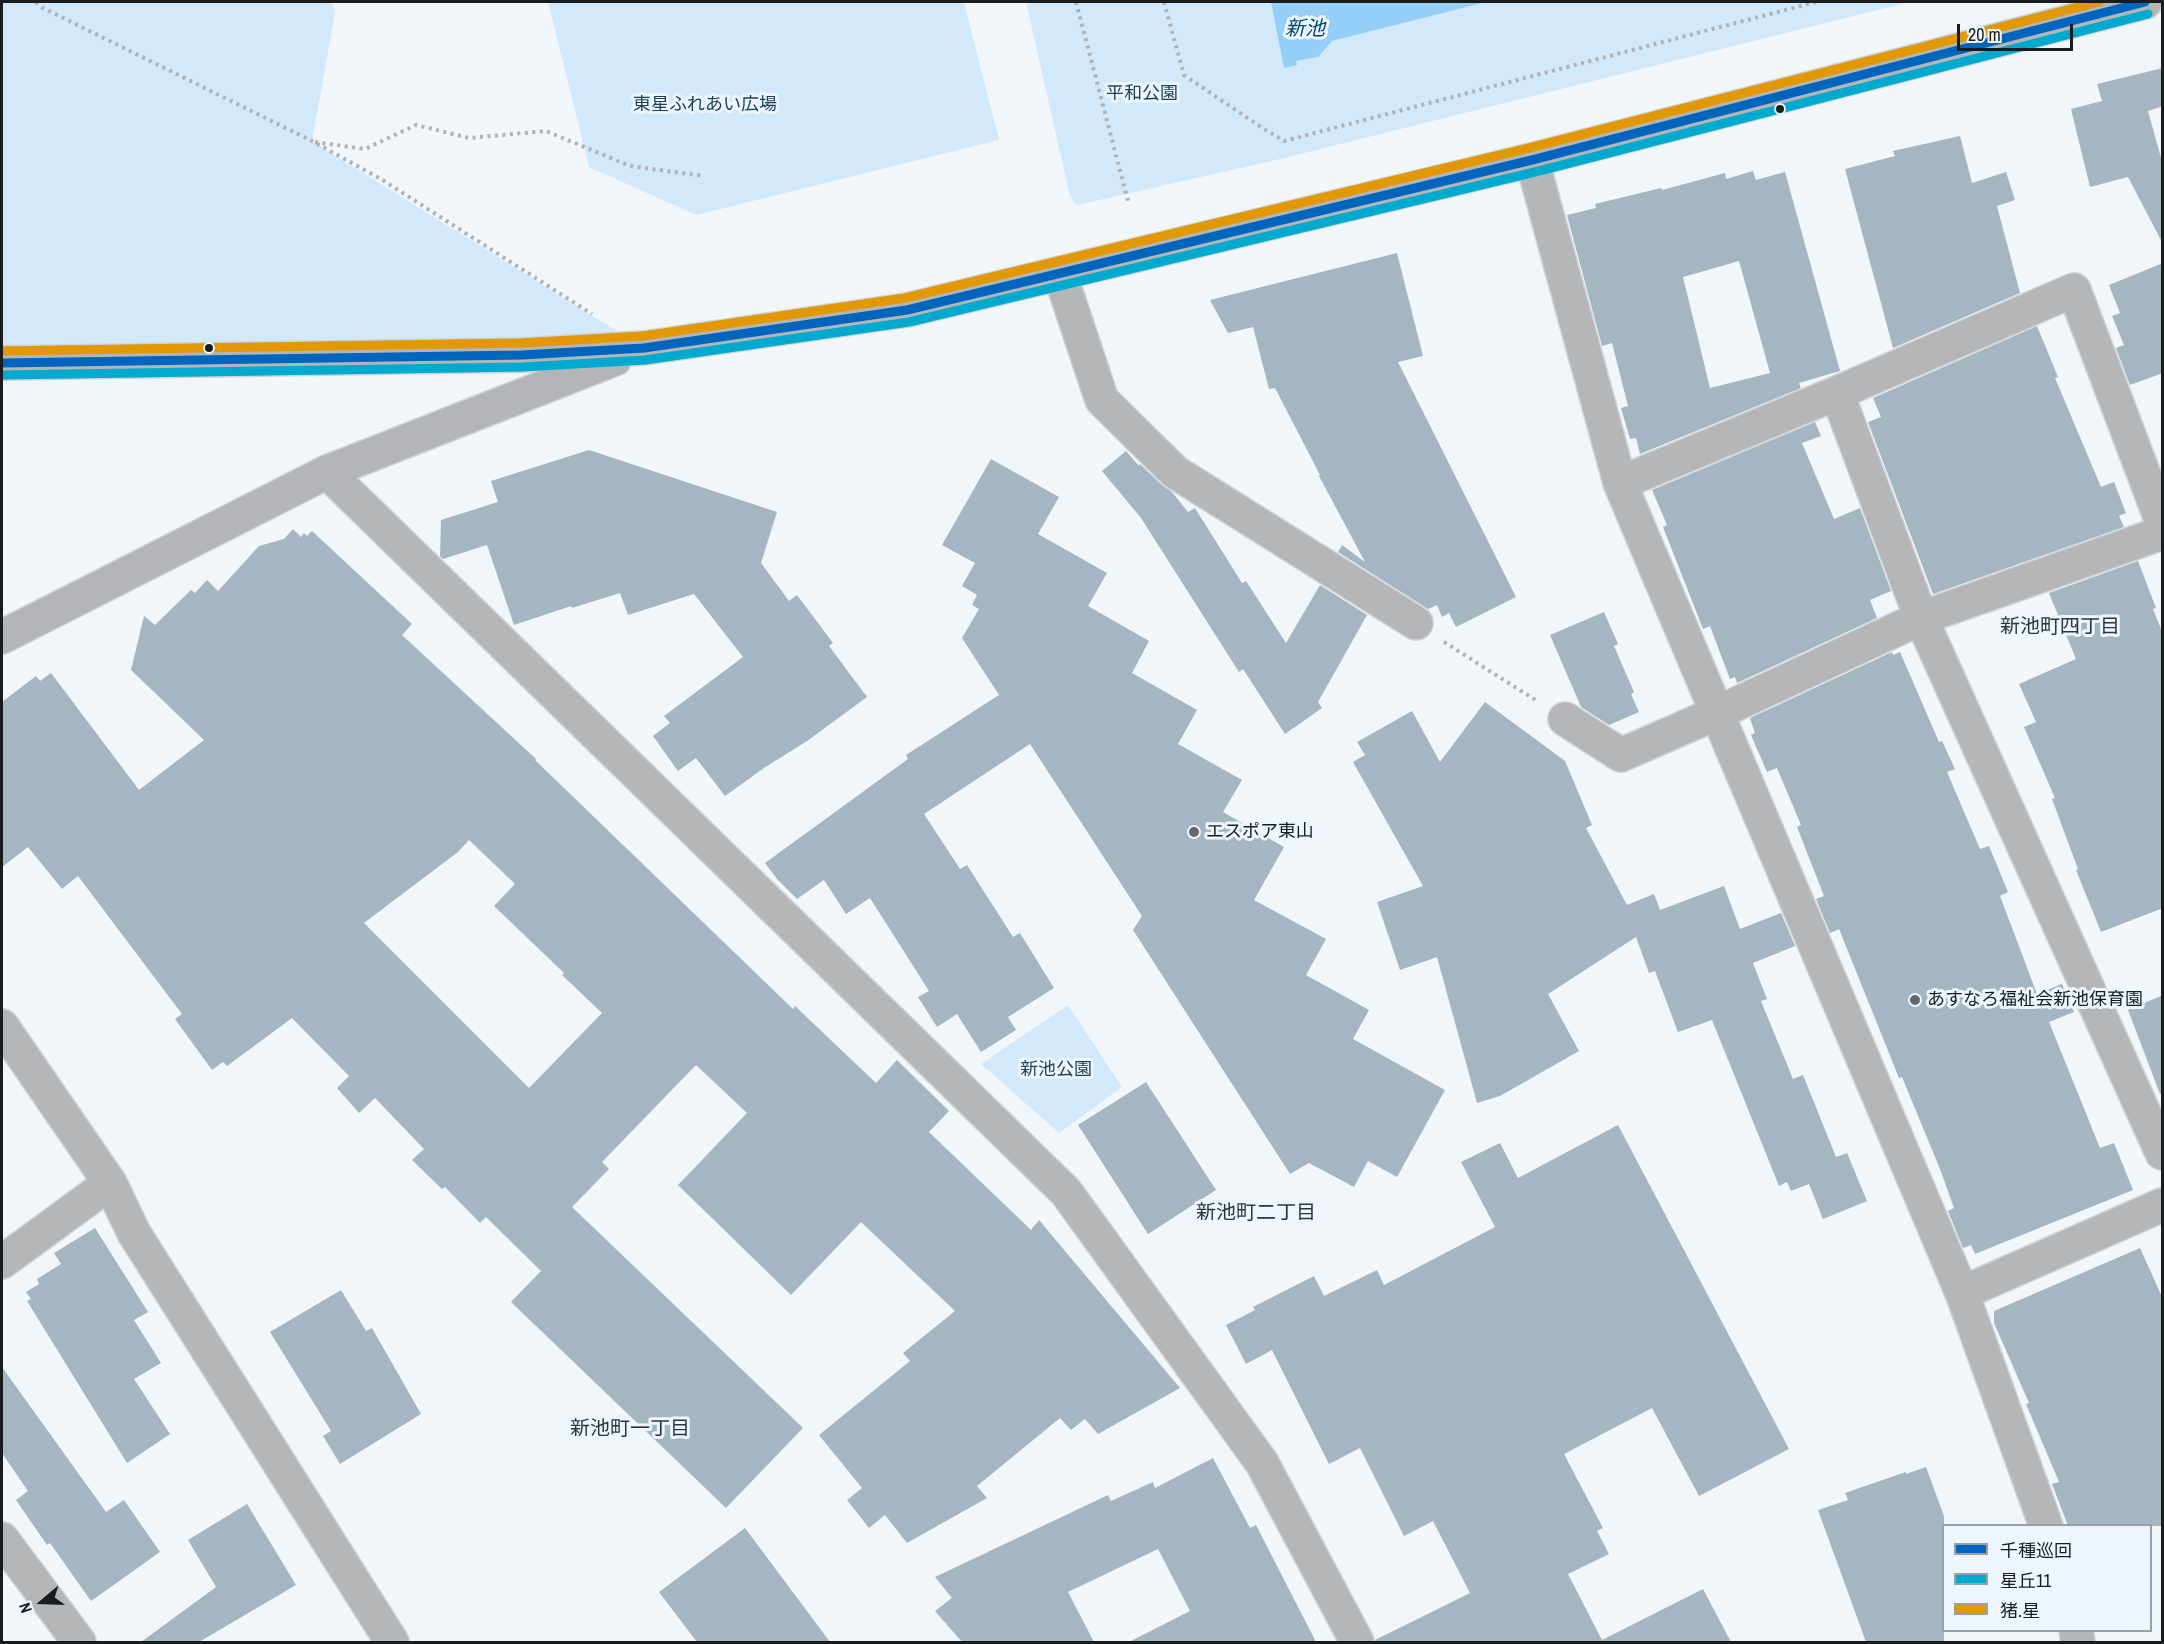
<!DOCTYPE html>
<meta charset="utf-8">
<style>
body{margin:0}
#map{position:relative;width:2164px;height:1644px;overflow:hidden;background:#f1f6fa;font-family:"Archivo Narrow","Noto Sans JP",sans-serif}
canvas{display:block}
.frame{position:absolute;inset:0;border:3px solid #181c1f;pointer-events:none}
.legend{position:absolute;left:1942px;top:1524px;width:210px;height:108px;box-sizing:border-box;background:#edf6fe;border:2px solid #989fa5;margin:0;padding:8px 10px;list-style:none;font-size:18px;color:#181c1f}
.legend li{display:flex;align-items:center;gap:12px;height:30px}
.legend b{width:30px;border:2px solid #989fa5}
.north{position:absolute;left:12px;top:1572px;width:60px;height:60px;-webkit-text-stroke:4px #edf6fe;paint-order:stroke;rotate:251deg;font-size:16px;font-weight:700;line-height:24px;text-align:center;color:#181c1f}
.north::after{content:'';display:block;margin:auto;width:21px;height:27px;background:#181c1f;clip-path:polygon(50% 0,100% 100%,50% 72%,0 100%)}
.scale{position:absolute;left:1957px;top:24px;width:116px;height:27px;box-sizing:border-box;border:3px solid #181c1f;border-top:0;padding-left:8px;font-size:18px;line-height:21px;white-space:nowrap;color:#181c1f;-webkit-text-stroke:4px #edf6fe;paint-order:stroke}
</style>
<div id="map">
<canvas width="2164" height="1644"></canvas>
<div class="frame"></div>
<ul class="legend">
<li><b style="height:8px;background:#0065bd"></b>千種巡回</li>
<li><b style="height:8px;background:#00a9ce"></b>星丘11</li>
<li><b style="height:8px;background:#e19803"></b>猪.星</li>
</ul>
<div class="north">N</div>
<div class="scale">20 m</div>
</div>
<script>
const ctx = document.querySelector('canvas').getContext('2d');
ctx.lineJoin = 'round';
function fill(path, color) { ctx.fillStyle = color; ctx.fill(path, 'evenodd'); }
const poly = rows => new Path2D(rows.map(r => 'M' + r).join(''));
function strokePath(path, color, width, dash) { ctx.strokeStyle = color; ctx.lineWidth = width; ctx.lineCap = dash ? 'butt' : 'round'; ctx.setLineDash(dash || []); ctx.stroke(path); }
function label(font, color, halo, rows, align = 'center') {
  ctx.font = font + ' "Archivo Narrow","Noto Sans JP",sans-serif'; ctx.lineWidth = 6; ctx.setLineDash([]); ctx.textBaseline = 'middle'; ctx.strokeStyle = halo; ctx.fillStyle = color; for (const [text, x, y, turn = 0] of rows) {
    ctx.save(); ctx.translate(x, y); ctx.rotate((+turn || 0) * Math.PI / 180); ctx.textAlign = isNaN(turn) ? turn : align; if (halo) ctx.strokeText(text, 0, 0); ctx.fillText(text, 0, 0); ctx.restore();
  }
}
fill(poly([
 [2,2,332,2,335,13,312,141,644,348,2,358],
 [548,2,964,2,999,140,696,215,589,167],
 [1026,2,1910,2,1276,160,1077,205,1070,196],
 [1068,1005,1122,1087,1059,1133,981,1064]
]), '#d1e9fb');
fill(poly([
 [1271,2,1486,2,1332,41,1318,57,1296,61,1297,65,1284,68]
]), '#95cff8');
fill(poly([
 [2163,68,2163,106,2148,111,2163,165,2163,244,2128,177,2090,187,2071,109,2102,101,2097,84],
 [1960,136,1972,183,2006,172,2015,200,1997,206,2020,293,1893,348,1845,169,1895,156,1893,151],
 [1753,171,1756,180,1785,172,1840,371,1799,383,1801,388,1640,454,1636,438,1630,439,1621,408,1628,406,1612,343,1602,346,1567,215,1596,208,1595,204,1661,188,1662,190,1725,173,1726,179],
 [1739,261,1770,373,1710,388,1683,277],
 [1397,253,1423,356,1398,362,1516,597,1456,627,1449,613,1442,617,1437,605,1428,609,1338,552,1342,545,1365,562,1319,476,1320,475,1275,388,1269,389,1253,327,1228,333,1210,300],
 [2163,263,2163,373,2130,385,2116,348,2124,345,2112,316,2120,313,2109,285],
 [2037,326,2058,377,2055,378,2101,487,2114,482,2126,513,2119,516,2124,527,1933,594,1868,422,1881,417,1873,398],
 [1815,422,1821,436,1802,443,1834,519,1860,508,1891,591,1870,600,1877,618,1737,683,1735,677,1730,679,1710,626,1703,629,1663,527,1667,525,1652,490],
 [589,450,777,512,761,563,789,601,797,595,833,643,829,646,867,697,807,741,764,768,725,796,696,758,678,771,653,736,670,723,664,716,743,657,694,594,628,615,620,593,572,608,571,606,514,625,487,545,443,559,440,556,441,520,498,502,491,481],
 [1126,451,1139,466,1140,464,1162,485,1172,492,1188,512,1195,508,1242,583,1246,581,1286,643,1320,585,1367,615,1318,702,1322,708,1285,734,1243,669,1239,672,1141,518,1102,471],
 [991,459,1059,497,1038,534,1107,573,1088,606,1149,641,1132,673,1197,710,1178,744,1242,780,1223,812,1284,847,1254,900,1326,939,1306,975,1369,1010,1353,1039,1445,1090,1397,1177,1368,1161,1354,1187,1309,1163,1290,1174,1133,930,1142,916,1030,744,924,814,960,869,967,865,1013,937,1020,933,1054,988,1008,1017,1016,1030,981,1052,957,1014,937,1027,918,997,929,991,870,898,846,914,824,880,797,899,777,879,765,863,908,759,906,755,999,695,962,638,979,609,972,605,977,595,962,586,975,563,942,545],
 [293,529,301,537,304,533,307,536,312,531,412,624,402,635,536,759,535,760,793,1009,795,1006,876,1083,897,1060,949,1111,929,1132,1031,1230,1039,1220,1180,1388,1098,1434,1085,1419,1071,1430,1060,1418,977,1486,987,1498,907,1543,885,1515,869,1528,847,1500,862,1488,819,1435,910,1361,903,1353,955,1311,861,1222,791,1295,678,1185,747,1113,696,1065,602,1162,609,1169,572,1207,803,1428,726,1508,511,1302,541,1271,486,1217,480,1223,445,1187,442,1189,412,1160,424,1149,375,1098,359,1113,337,1088,349,1076,292,1018,227,1066,223,1062,212,1070,175,1019,182,1014,78,876,62,889,28,847,2,867,2,702,36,676,40,681,51,673,139,790,204,740,131,670,144,616,155,625,191,590,195,593,207,580,218,591,259,546,284,539],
 [469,840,515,884,494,906,564,973,562,975,602,1013,529,1088,364,923,458,852],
 [2138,561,2156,608,2153,609,2163,634,2163,908,2101,932,2076,870,2078,869,2052,799,2055,798,2024,727,2036,722,2019,684,2076,659,2049,593],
 [1604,612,1618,644,1614,646,1634,692,1631,694,1639,712,1609,725,1581,707,1550,635],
 [1892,652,1893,655,1900,652,1939,742,1942,741,1955,769,1947,772,1980,849,1989,846,2008,892,2000,896,2037,994,2062,984,2074,1012,2049,1022,2100,1148,2114,1143,2133,1190,1975,1254,1971,1245,1963,1248,1948,1211,1954,1208,1940,1169,1902,1077,1899,1078,1839,929,1830,933,1816,899,1824,896,1797,827,1801,825,1777,768,1767,772,1751,735,1755,733,1750,718],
 [1485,702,1565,761,1592,825,1586,828,1627,905,1654,894,1660,910,1724,886,1740,929,1781,913,1795,946,1753,963,1767,999,1761,1001,1793,1079,1803,1075,1836,1157,1847,1153,1867,1201,1823,1219,1809,1184,1791,1191,1787,1182,1779,1186,1712,1020,1678,1032,1655,971,1649,973,1636,937,1548,994,1579,1051,1500,1096,1477,1103,1437,957,1400,970,1377,902,1423,886,1353,762,1365,755,1357,742,1412,711,1440,762],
 [2163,995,2163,1093,2160,1094,2128,1010],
 [1146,1082,1216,1190,1148,1234,1078,1125],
 [1618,1125,1789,1449,1699,1496,1652,1408,1564,1454,1603,1528,1597,1531,1609,1554,1568,1574,1602,1640,1703,1589,1731,1642,1376,1642,1375,1640,1470,1593,1433,1521,1404,1536,1360,1448,1329,1464,1272,1350,1246,1364,1226,1325,1255,1310,1253,1307,1314,1276,1324,1296,1377,1270,1384,1285,1495,1227,1461,1162,1500,1143,1518,1178],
 [95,1228,148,1312,134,1320,161,1363,134,1379,170,1434,127,1463,27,1301,31,1299,26,1292,39,1284,37,1279,61,1264,54,1253],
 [2140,1248,2163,1299,2163,1526,2068,1526,2052,1484,2059,1482,2026,1404,2029,1403,1994,1323,1994,1311],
 [341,1290,366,1331,372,1328,421,1414,340,1464,323,1436,331,1431,270,1332],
 [2,1367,106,1512,124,1500,160,1552,91,1601,50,1543,47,1545,16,1500,28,1491,2,1453],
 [1213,1458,1250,1528,1256,1525,1316,1642,1129,1642,1190,1611,1158,1549,1068,1592,1094,1642,962,1642,935,1611,952,1598,935,1577,1108,1495,1111,1501,1153,1482,1155,1488],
 [1926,1467,1944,1516,1944,1642,1866,1642,1818,1510,1848,1500,1845,1493,1906,1472,1906,1474],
 [247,1504,296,1585,199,1642,141,1642,216,1587,188,1540],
 [745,1528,830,1642,697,1642,659,1592]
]), '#a3b6c2');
const street = poly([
 [1532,160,1620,483,1837,393,2074,290,2162,522],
 [1060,274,1102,400,1175,472,1416,623],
 [1837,393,1921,618,2162,1153],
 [327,472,1066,1192,1262,1463,1357,1642],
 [1620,483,1717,713,1921,618,2162,533],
 [1565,719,1621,755,1717,713,1962,1293,2046,1526],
 [2,1026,110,1183,134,1233,392,1642],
 [2,1262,110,1183],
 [1962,1293,2162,1205],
 [2,1539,79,1642],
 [2076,1630,2078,1642]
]);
const secondary = poly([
 [2,363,522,355,644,348,907,310,1532,160,2145,2],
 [2,637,327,472,615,359]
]);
strokePath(street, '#cfd3d6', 36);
strokePath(secondary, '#cfd3d6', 36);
strokePath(poly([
 [36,2,43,8,312,141,381,179,592,314],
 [1076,2,1129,205],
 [1164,2,1184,75,1261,127,1284,141,1816,2],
 [315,142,365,149,416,125,469,138,546,131,630,166,704,176],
 [1444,642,1537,701]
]), '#b0b2b4', 4, [3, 4.5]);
strokePath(street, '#b5b6b8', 33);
strokePath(secondary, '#b3b5b8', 33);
strokePath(poly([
 [2,363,522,355,644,348,907,310,1532,160,2145,2]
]), '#0065bd', 9);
strokePath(poly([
 [2,375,522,367,645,360,909,322,1535,172,2148,14]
]), '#00a9ce', 9);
strokePath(poly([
 [2,351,522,343,643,336,905,298,1529,148,2099,2]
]), '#e19803', 9);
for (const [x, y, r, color] of [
 [1780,109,5,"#181c1f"],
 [209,348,5,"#181c1f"],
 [1194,832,6,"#64686c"],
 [1915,1000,6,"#64686c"]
]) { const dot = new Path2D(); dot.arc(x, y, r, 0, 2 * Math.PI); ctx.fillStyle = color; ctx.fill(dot); strokePath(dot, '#edf6fe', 2); }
label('18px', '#1c3f57', '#edf6fe', [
 ["平和公園",1142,94],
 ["東星ふれあい広場",705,105],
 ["新池公園",1056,1070]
]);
label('18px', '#181c1f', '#edf6fe', [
 ["エスポア東山",1206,832],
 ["あすなろ福祉会新池保育園",1927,1000]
], 'left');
label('italic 20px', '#004469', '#edf6fe', [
 ["新池",1305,30]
]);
label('20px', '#2d363d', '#edf6fe', [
 ["新池町四丁目",2060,628],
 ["新池町二丁目",1256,1214],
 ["新池町一丁目",630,1430]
]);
</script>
